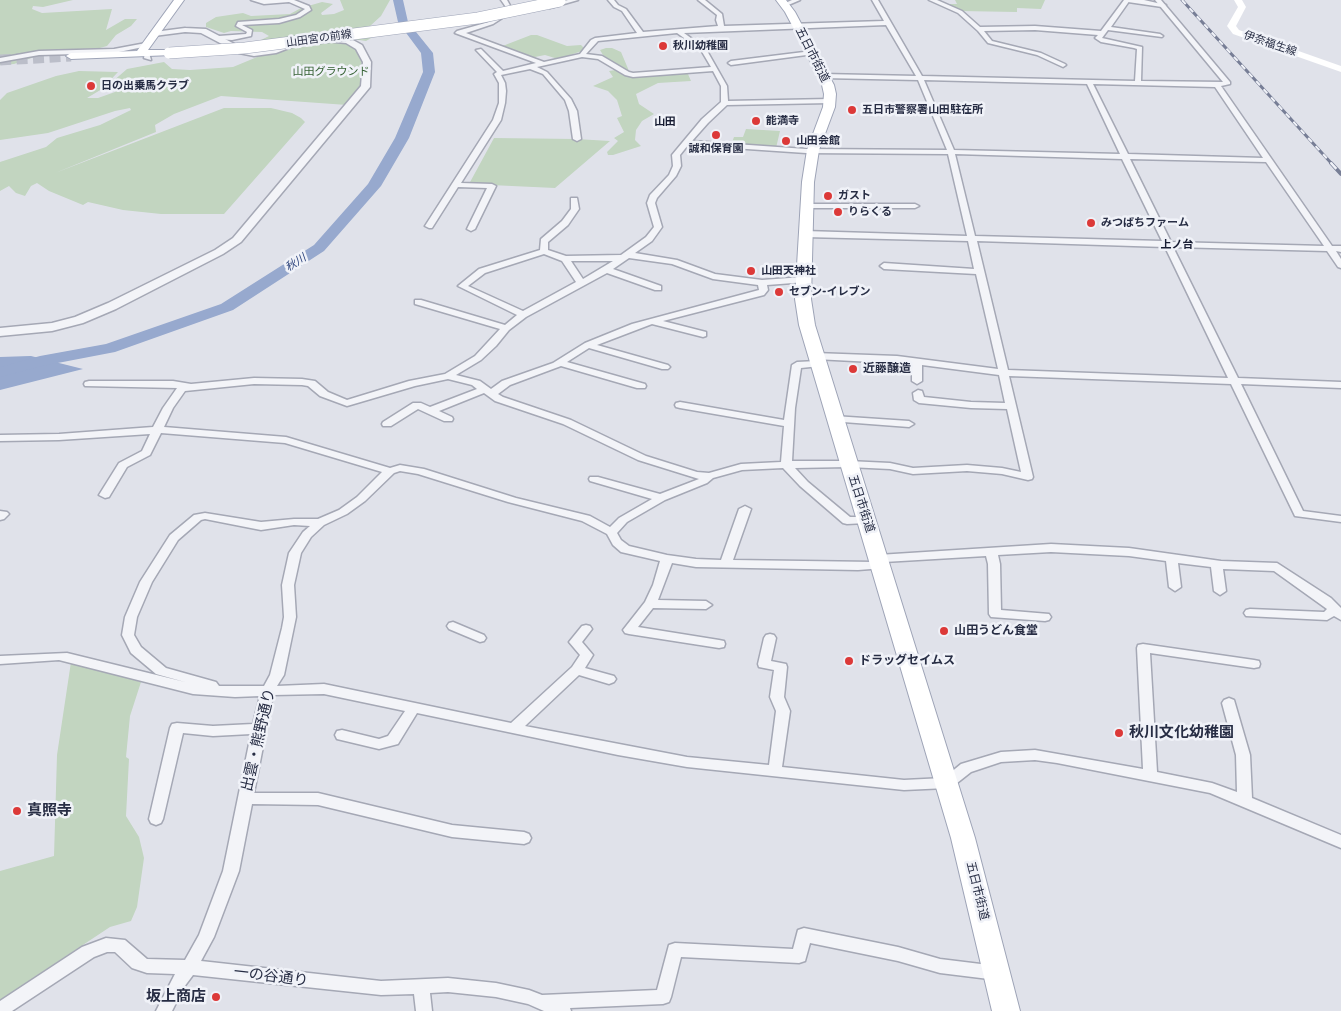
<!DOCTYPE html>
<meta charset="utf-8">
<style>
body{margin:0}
canvas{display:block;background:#e0e2ea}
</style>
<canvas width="1341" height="1011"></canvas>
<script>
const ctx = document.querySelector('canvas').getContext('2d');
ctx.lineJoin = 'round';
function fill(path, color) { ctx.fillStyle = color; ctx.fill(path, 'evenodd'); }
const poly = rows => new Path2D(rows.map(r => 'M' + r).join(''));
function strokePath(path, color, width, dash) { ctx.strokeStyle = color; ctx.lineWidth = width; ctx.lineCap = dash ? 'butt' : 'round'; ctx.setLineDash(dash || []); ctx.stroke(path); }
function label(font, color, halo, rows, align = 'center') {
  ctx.font = font + ' "Varela Round","Noto Sans JP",sans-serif'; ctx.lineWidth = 5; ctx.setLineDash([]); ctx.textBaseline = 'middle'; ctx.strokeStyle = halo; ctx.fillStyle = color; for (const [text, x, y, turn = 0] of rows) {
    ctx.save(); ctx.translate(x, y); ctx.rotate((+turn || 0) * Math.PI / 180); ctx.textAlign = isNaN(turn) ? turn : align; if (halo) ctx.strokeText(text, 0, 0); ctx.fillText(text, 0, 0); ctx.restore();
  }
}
fill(poly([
 [0,0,73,0,43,7,33,6,32,9,42,13,112,9,106,30,125,19,137,19,131,26,116,35,107,46,89,51,46,53,14,64,0,65],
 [340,0,390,0,381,16,369,27,373,37,366,41,352,39,352,46,361,57,364,81,347,105,221,96,174,114,155,125,156,132,55,173,224,108,271,108,292,113,301,118,305,122,224,214,161,214,123,210,88,202,83,205,49,191,37,183,31,186,25,196,16,193,9,186,0,191,0,162,46,147,57,138,100,125,131,110,130,108,115,111,48,133,0,140,0,100,7,93,56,76,79,71,118,72,102,89,87,98,98,98,115,92,122,86,112,82,127,69,164,62,172,69,190,70,233,67,262,55,275,53,298,45,259,41,269,36,262,32,231,31,224,33,206,27,206,23,216,17,243,13,251,16,290,14,301,8,322,2,333,4,321,13,322,15,334,14,344,10],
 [955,0,1045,0,1041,9,1017,8,1017,12,959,11,942,4,957,4],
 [531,35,537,35,567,46,581,45,584,48,582,51,558,59,545,55,530,58,500,47],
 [606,48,612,48,621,52,629,71,636,74,681,72,688,74,691,81,658,83,636,94,639,104,654,114,642,121,636,130,635,140,641,146,613,155,608,155,607,152,618,141,614,138,624,132,617,118,622,116,617,100,608,91,593,86,613,77,609,71,622,69,603,55,600,50],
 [746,129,780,131,776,148,731,145,734,137,743,137],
 [494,138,576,139,610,141,555,188,469,184],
 [71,662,141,682,130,716,126,757,129,759,126,816,139,837,144,858,137,907,131,921,110,927,0,1000,0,871,54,856,57,755]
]), '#c2d5c0');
fill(poly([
 [30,356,31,356,83,369,0,390,0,357]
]), '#97a9ce');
fill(poly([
 [393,0,403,0,408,22,433,53,435,72,409,138,381,186,324,251,233,310,115,352,42,366,0,377,0,367,40,356,106,344,221,304,314,245,368,184,395,138,423,72,421,53,398,22,393,0]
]), '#97a9ce');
strokePath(poly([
 [0,60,71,56]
]), '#bbbec9', 11, [11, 5.5]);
const minor = poly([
 [251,0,294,0,309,6,311,10,300,17,279,23,242,25,252,30,251,36,232,40,217,39,216,38,219,36,246,34,247,32,236,26,238,22,279,19,296,15,305,9,289,2,264,4,251,0],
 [501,0,507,0,513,11,493,24,466,33,544,62,580,54,591,40,595,38,637,33,622,11,614,7,608,0,614,0,618,5,626,9,643,32,718,26,716,20,717,15,698,0,705,0,722,14,724,26,884,21,872,0,878,0,922,76,1135,81,1137,49,1134,48,1101,42,1095,38,1098,35,1035,30,984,31,992,41,1041,53,1065,64,1066,65,1063,67,1037,55,988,43,978,31,958,13,929,0,937,0,962,11,980,27,1035,26,1101,31,1124,0,1130,0,1111,27,1160,34,1163,36,1162,37,1108,30,1102,38,1142,47,1141,81,1223,82,1155,0,1161,0,1230,82,1230,84,1221,86,1332,246,1341,246,1341,252,1336,251,1341,259,1341,268,1338,267,1327,251,1173,247,1238,378,1341,382,1341,388,1241,384,1303,511,1341,516,1341,522,1295,516,1231,384,1009,376,1033,477,1032,479,1028,480,1002,474,967,471,913,474,890,469,848,467,795,468,808,482,850,517,866,517,872,520,866,523,847,524,843,523,800,486,783,468,742,470,713,478,707,483,665,500,627,522,617,533,621,540,629,546,667,555,696,559,721,560,739,509,745,506,751,509,733,560,874,562,872,559,874,556,878,555,1051,544,1129,548,1221,561,1277,563,1331,598,1341,608,1341,620,1334,616,1327,620,1246,616,1244,613,1246,610,1250,609,1324,612,1327,609,1274,571,1223,569,1226,591,1220,595,1214,591,1211,567,1178,563,1181,587,1175,591,1169,587,1166,561,1129,556,1051,552,998,555,1000,564,1001,610,1049,614,1051,617,1049,620,1045,621,991,617,989,614,988,564,986,556,884,562,886,565,884,568,858,570,696,567,672,563,658,600,706,601,712,605,706,609,653,608,638,627,719,640,724,641,725,644,724,647,719,648,629,634,625,633,623,630,645,602,653,585,660,561,621,552,613,545,607,534,582,521,508,502,418,474,400,471,394,473,365,501,347,514,324,525,311,537,301,553,294,585,296,617,284,675,277,686,324,684,511,723,572,667,580,655,569,642,582,626,586,625,590,626,592,629,582,642,593,655,585,668,614,676,616,679,614,682,609,684,579,675,525,726,687,757,769,765,776,711,770,697,774,670,759,667,758,664,764,638,766,635,770,634,774,635,776,638,771,661,786,664,787,667,784,697,790,711,782,767,904,780,944,778,961,764,1001,752,1035,750,1143,769,1137,648,1138,645,1143,644,1254,660,1259,661,1260,664,1259,667,1254,668,1150,653,1157,772,1212,783,1237,792,1236,755,1222,703,1224,700,1229,698,1234,700,1250,755,1252,798,1341,835,1341,848,1210,793,1057,763,1035,760,1001,762,971,772,952,787,947,788,904,790,687,767,618,755,417,713,398,744,379,749,337,739,335,735,337,731,342,730,379,739,388,736,405,711,324,694,273,695,254,793,318,793,452,825,524,832,529,834,531,838,529,842,524,844,452,837,318,805,252,804,239,871,214,937,201,961,381,981,448,978,496,983,529,990,542,995,657,990,669,945,675,943,793,949,798,930,804,928,898,947,940,959,997,966,1003,968,1005,973,1003,978,997,980,940,973,898,961,810,943,805,961,799,963,681,957,671,997,669,1002,663,1004,570,1008,571,1011,544,1011,528,1004,496,997,448,992,430,993,432,1011,416,1011,414,994,381,995,193,975,184,987,172,1011,156,1011,175,974,147,973,132,968,115,952,107,952,94,957,12,1011,0,1011,0,1001,82,947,106,938,125,940,147,959,185,960,199,935,223,871,251,734,213,736,183,733,163,819,161,823,156,825,151,823,149,819,170,728,172,724,177,723,213,726,253,724,260,696,235,697,193,694,59,660,0,664,0,656,67,653,185,682,156,674,131,653,122,635,125,617,140,582,170,535,194,515,205,513,261,522,294,519,318,519,339,510,357,497,382,472,285,443,161,433,150,455,127,467,109,497,105,498,99,495,119,463,142,451,150,434,59,440,0,441,0,435,59,434,153,427,163,408,177,388,85,386,84,384,85,382,89,381,173,381,191,384,254,378,302,379,315,381,328,392,347,400,409,381,445,374,475,356,500,329,415,304,415,300,421,300,505,325,517,315,458,286,479,269,540,250,541,239,562,221,571,209,571,198,577,198,579,209,568,225,548,242,548,250,566,256,621,255,646,237,654,227,647,203,650,195,669,175,673,166,672,155,702,119,721,102,721,86,713,71,633,77,625,75,598,59,582,57,537,67,547,72,571,99,577,111,581,139,577,141,573,139,569,111,565,100,543,74,530,69,501,75,505,83,506,91,505,103,501,120,461,183,492,184,496,186,475,229,471,231,467,229,487,188,458,187,432,228,429,228,425,226,493,120,499,103,499,83,494,74,497,72,476,50,481,49,503,71,536,63,455,33,457,31,489,22,508,10,501,0],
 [886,25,916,76,823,74,820,76,823,78,918,80,947,150,806,149,692,141,708,123,727,105,830,103,833,101,830,99,728,101,727,86,706,49,684,33,886,25],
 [677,33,701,50,711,67,633,73,629,72,602,56,586,54,598,41,677,33],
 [924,80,1087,84,1120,154,954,150,924,80],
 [1093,84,1215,87,1263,158,1128,154,1093,84],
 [688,145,806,153,948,154,967,236,805,231,801,234,805,237,968,241,974,269,884,263,880,266,884,269,976,274,998,369,897,356,815,353,810,356,815,359,912,364,912,381,917,384,922,381,922,365,999,375,1005,403,971,402,924,397,922,391,918,390,913,393,914,400,919,403,971,408,1007,409,1021,472,1002,468,967,465,913,468,890,463,848,461,792,461,795,408,801,368,820,366,822,364,820,362,817,361,797,362,792,365,784,420,680,402,676,403,675,405,676,407,680,408,784,426,781,462,741,464,709,473,697,472,646,456,571,420,503,397,498,394,510,385,561,366,637,388,645,388,646,386,645,384,567,362,589,348,662,369,668,369,670,367,668,365,597,345,652,324,703,337,706,336,706,332,663,321,764,295,768,290,767,285,806,282,806,278,803,277,762,280,715,274,677,260,635,253,652,241,662,227,655,203,657,198,676,176,681,166,680,155,688,145],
 [955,154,1122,159,1162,241,975,236,955,154],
 [1130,159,1266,162,1324,246,1171,242,1130,159],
 [977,241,1165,247,1228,378,1008,370,977,241],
 [544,254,562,261,576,282,523,311,468,286,485,273,544,254],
 [629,258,672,264,713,279,758,285,759,290,632,324,585,343,553,363,502,381,491,389,480,381,456,375,481,360,496,346,509,330,526,317,607,273,655,290,661,290,661,286,613,269,629,258],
 [571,261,613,261,583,279,571,261],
 [448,379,472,385,477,389,430,407,421,403,413,403,383,422,382,424,383,426,391,426,418,409,444,421,452,421,453,419,452,417,439,411,484,393,495,401,563,424,638,460,699,479,660,494,598,477,590,477,589,479,590,481,652,499,619,518,610,527,590,516,516,498,424,469,400,465,390,468,286,437,164,427,173,408,185,391,254,384,302,385,308,386,320,396,347,406,415,386,448,379],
 [205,519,261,530,294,525,310,526,303,532,289,553,282,585,284,617,282,628,270,675,264,686,219,686,216,682,166,668,141,647,134,635,137,617,152,582,178,540,201,520,205,519],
 [568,0,578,0,550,8,547,6,568,0],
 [792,0,800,0,786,6,781,5,792,0],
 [146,43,149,45,148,46,114,53,39,55,0,62,0,58,39,51,114,49,146,43],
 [812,51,815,53,814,54,731,65,728,63,731,61,812,51],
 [145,53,149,53,151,60,144,58,145,53],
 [804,204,915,204,919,206,915,208,804,208,804,204],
 [834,416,909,421,914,424,909,427,830,421,829,419,830,417,834,416],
 [0,511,7,512,9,514,4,519,0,520,0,511],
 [453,622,484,635,486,638,484,641,480,642,449,629,447,626,449,623,453,622]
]);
const tertiary = poly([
 [1124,0,1144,0,1166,5,1162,7,1128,2,1124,0],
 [185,28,206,29,244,49,254,50,272,49,298,40,302,43,276,53,254,56,239,53,201,33,185,32,154,36,150,34,154,32,185,28],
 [328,36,351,39,362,45,371,62,370,87,241,242,223,254,116,309,83,323,52,331,0,336,0,328,52,323,75,317,108,303,215,250,233,238,361,86,363,62,356,49,346,43,325,41,325,37,328,36]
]);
const primary = poly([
 [174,0,184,0,148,50,169,50,174,53,173,55,71,59,66,56,71,53,137,51,174,0],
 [776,0,786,0,795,12,834,85,836,94,835,107,819,150,814,182,811,299,815,325,975,838,1020,1011,992,1011,951,838,799,325,795,299,802,182,807,150,823,107,824,94,822,85,803,46,785,12,776,0]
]);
strokePath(minor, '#a5a8b5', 3);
strokePath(tertiary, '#a5a8b5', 3);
strokePath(primary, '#9ea4b7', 2);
fill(minor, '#f3f4f8');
fill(tertiary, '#f3f4f8');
fill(poly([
 [1234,0,1242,0,1246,7,1236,26,1239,30,1341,66,1341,72,1233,34,1227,26,1238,7,1234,0]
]), '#fff');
fill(primary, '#fff');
const railFar1 = poly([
 [1182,0,1332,164]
]);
const rail = poly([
 [1331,163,1341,174]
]);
strokePath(railFar1, '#777e96', 3);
strokePath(rail, '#777e96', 4);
strokePath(railFar1, '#f0f2f8', 2, [5.5]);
strokePath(rail, '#f0f2f8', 2.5, [8]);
const primaryBridge = poly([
 [169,53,245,48,478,18,560,1]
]);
strokePath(primaryBridge, '#9ea4b7', 12, []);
strokePath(primaryBridge, '#fff', 11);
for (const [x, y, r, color] of [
 [663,46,5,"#dc3938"],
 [91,86,5,"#dc3938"],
 [852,110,5,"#dc3938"],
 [756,121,5,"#dc3938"],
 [716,135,5,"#dc3938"],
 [786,141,5,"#dc3938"],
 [828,196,5,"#dc3938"],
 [838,212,5,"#dc3938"],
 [1091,223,5,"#dc3938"],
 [751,271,5,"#dc3938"],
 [779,292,5,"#dc3938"],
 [853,369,5,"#dc3938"],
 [944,631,5,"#dc3938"],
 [849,661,5,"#dc3938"],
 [1119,733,5,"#dc3938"],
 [17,811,5,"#dc3938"],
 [216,997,5,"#dc3938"]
]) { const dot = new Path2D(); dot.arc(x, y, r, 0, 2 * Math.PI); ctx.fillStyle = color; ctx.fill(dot); strokePath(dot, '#f0f2f8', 2); }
label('11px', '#272d44', '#f0f2f8', [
 ["山田宮の前線",319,39,-8],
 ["伊奈福生線",1270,44,19]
]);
label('bold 11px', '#272d44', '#f0f2f8', [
 ["秋川幼稚園",673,46],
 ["日の出乗馬クラブ",101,86],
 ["五日市警察署山田駐在所",862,110],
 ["能満寺",766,121],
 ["山田会館",796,141],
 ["誠和保育園",716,149,"center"],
 ["ガスト",838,196],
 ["りらくる",848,212],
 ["みつばちファーム",1101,223],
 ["山田天神社",761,271],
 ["セブン-イレブン",789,292]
], 'left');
label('11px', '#346132', '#f0f2f8', [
 ["山田グラウンド",331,72]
]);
label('bold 11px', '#191e34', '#f0f2f8', [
 ["山田",665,122],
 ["上ノ台",1177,245]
]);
label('italic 11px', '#2c437c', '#f0f2f8', [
 ["秋川",296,263,-33]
]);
label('12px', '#272d44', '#f0f2f8', [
 ["五日市街道",812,55,63],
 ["五日市街道",861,504,72],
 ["五日市街道",977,891,76]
]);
label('bold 12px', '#272d44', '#f0f2f8', [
 ["近藤醸造",863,369],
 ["山田うどん食堂",954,631],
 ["ドラッグセイムス",859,661]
], 'left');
label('bold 15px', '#272d44', '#f0f2f8', [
 ["秋川文化幼稚園",1129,733],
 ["真照寺",27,811],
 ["坂上商店",206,997,"right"]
], 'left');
label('15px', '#272d44', '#f0f2f8', [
 ["出雲・熊野通り",259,740,-77],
 ["一の谷通り",271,977,7]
]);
</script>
